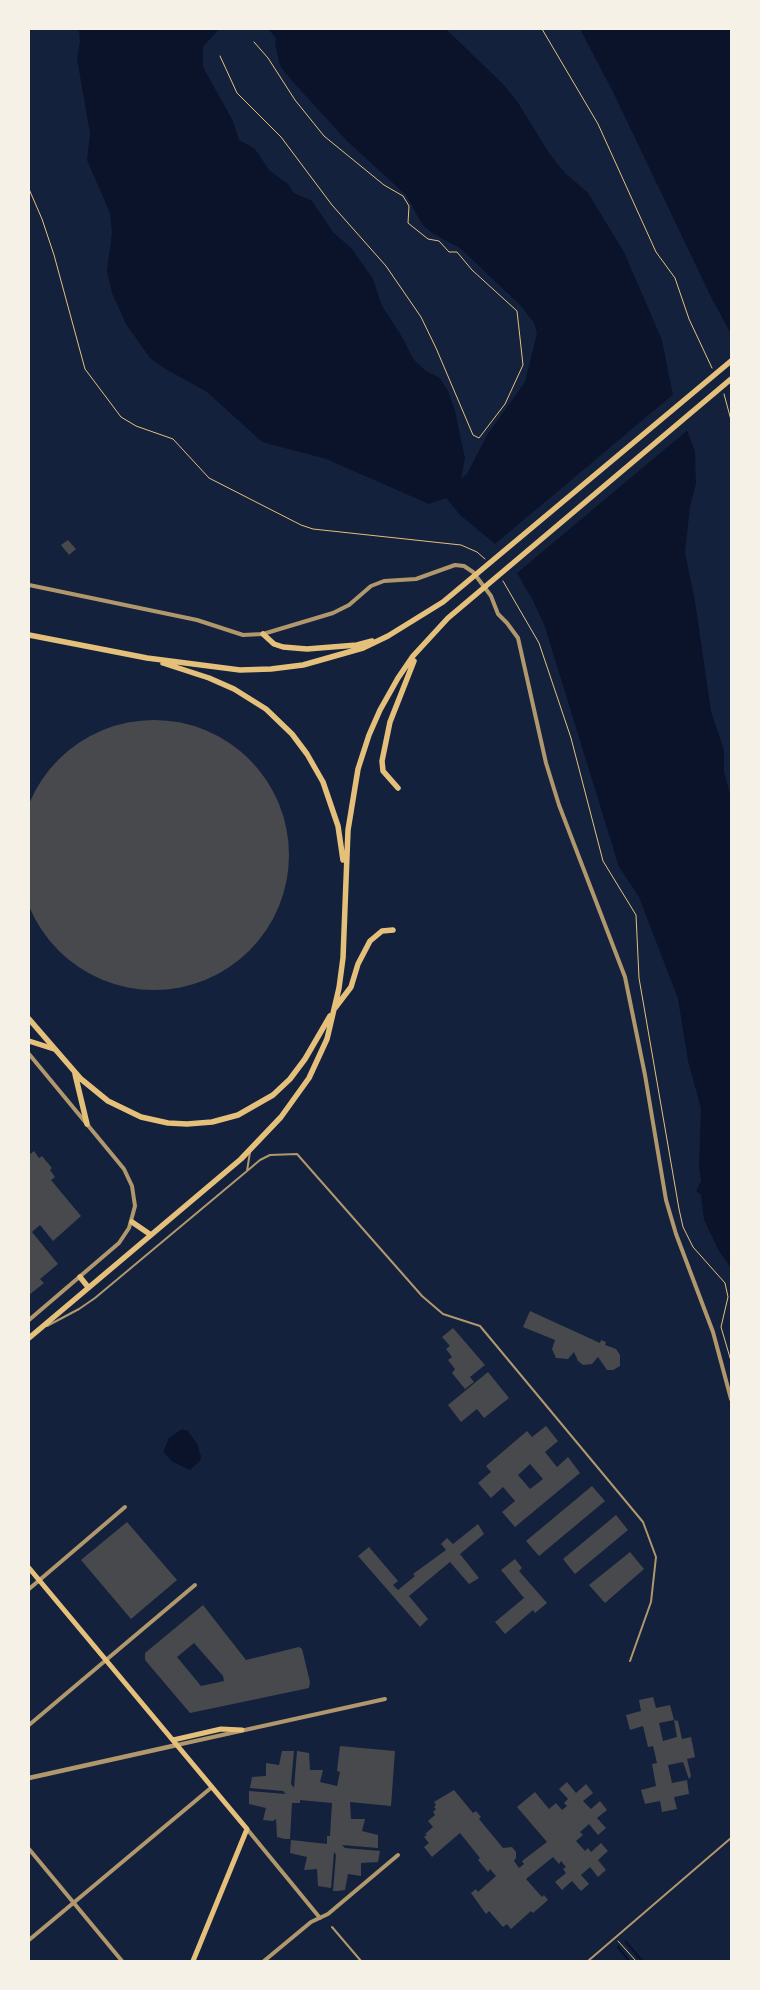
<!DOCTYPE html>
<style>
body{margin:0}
#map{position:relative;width:760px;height:1990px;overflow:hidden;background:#14213d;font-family:Poppins,sans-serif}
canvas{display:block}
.frame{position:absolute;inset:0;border:30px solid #f6f1e7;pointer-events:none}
</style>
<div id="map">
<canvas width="760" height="1990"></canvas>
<div class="frame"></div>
</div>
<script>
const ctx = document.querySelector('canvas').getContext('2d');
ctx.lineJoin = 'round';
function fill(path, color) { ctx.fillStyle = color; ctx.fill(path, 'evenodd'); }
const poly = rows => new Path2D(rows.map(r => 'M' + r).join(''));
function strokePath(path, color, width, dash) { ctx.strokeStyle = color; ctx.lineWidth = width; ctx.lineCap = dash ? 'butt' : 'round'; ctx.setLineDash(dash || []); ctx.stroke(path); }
fill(poly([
 [79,29,219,29,203,47,203,67,233,121,239,140,255,149,269,170,288,184,294,193,312,201,333,232,352,249,373,279,382,306,401,335,414,360,426,371,440,378,448,391,455,411,465,458,461,479,467,474,487,435,525,382,537,333,534,323,521,306,460,248,432,233,422,224,406,195,347,141,293,82,280,66,275,44,276,38,268,29,446,29,503,84,517,101,549,153,565,173,588,193,624,252,662,340,673,395,695,451,696,484,690,506,685,553,695,601,711,711,724,750,724,771,731,798,731,1268,719,1251,704,1220,701,1195,696,1191,701,1181,699,1166,701,1109,688,1061,678,999,639,897,619,867,544,624,532,599,517,573,495,544,460,515,446,498,429,504,326,459,262,442,207,392,162,367,150,358,126,324,112,293,107,271,112,233,110,213,87,160,90,133,77,59,80,42],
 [580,29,731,29,731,334,711,297,613,92],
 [182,1429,188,1431,197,1444,201,1456,200,1461,190,1470,173,1462,163,1452,169,1438]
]), '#0b132b');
fill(poly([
 [675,393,690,428,517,573,495,544]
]), '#14213d');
strokePath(poly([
 [626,1942,642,1961],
 [618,1947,629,1961]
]), '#0b132b', 2.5);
fill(poly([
 [68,540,76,549,69,555,61,545],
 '19 855a135 135 0 1 1 270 0a135 135 0 1 1-270 0Z',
 [34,1151,39,1158,42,1156,52,1168,50,1170,55,1177,51,1180,81,1216,53,1241,40,1225,32,1232,58,1264,40,1279,44,1283,29,1295,29,1155],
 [530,1311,600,1343,601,1340,606,1342,605,1345,616,1349,620,1355,620,1366,613,1370,607,1370,598,1357,592,1364,583,1365,578,1361,574,1352,568,1359,556,1358,552,1349,555,1340,523,1327],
 [453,1328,485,1365,470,1377,474,1382,465,1389,452,1373,455,1369,448,1360,452,1357,446,1349,450,1346,442,1337],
 [488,1372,509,1398,484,1418,477,1409,461,1422,448,1405],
 [546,1426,558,1441,545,1452,557,1467,568,1457,580,1473,515,1527,502,1512,515,1501,503,1487,491,1498,478,1483,491,1472,486,1466,527,1431,532,1437],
 [530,1464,543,1479,530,1489,518,1475],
 [592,1486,605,1501,539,1556,526,1541],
 [616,1515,628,1530,575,1574,563,1559],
 [127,1522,177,1580,131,1619,81,1560],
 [478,1524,484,1534,460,1554,479,1578,469,1584,450,1562,409,1596,428,1619,420,1627,358,1556,369,1547,398,1581,393,1585,398,1590,415,1576,413,1574,446,1550,441,1544,447,1538,453,1544],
 [630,1552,644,1569,605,1603,589,1585],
 [515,1559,522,1568,519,1571,547,1603,535,1613,533,1610,505,1634,495,1622,524,1598,501,1570],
 [203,1605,246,1660,299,1647,302,1649,310,1682,309,1688,190,1713,145,1660,145,1653],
 [194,1643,223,1676,224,1681,201,1686,177,1657],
 [653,1697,656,1708,670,1705,674,1720,678,1721,682,1739,691,1737,695,1757,687,1759,691,1776,689,1779,683,1762,668,1765,672,1783,687,1780,689,1794,674,1797,677,1809,662,1812,660,1801,645,1804,641,1790,656,1786,652,1764,657,1763,653,1746,648,1747,643,1726,630,1730,626,1715,641,1711,639,1700],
 [674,1720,677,1737,663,1741,659,1723],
 [340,1746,395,1751,391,1806,350,1802,351,1819,365,1819,362,1831,378,1835,378,1848,342,1845,345,1848,380,1851,378,1862,361,1863,361,1876,348,1874,345,1890,338,1891,333,1891,336,1855,334,1852,331,1888,318,1886,317,1869,304,1870,307,1857,290,1853,291,1840,327,1844,327,1836,330,1836,332,1803,300,1800,300,1803,292,1803,290,1839,285,1839,277,1837,276,1819,273,1821,263,1820,266,1808,249,1804,249,1791,286,1794,283,1791,250,1788,252,1777,266,1776,266,1763,279,1765,282,1751,294,1751,291,1784,294,1788,297,1751,309,1753,310,1770,323,1770,320,1782,337,1786,340,1772,337,1771],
 [567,1782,576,1793,586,1784,593,1793,583,1801,591,1809,600,1801,607,1810,597,1818,606,1828,598,1835,589,1824,580,1832,583,1835,576,1841,585,1851,588,1848,591,1852,601,1843,608,1851,598,1860,606,1870,598,1877,590,1867,581,1875,589,1884,581,1891,572,1881,562,1890,555,1882,566,1873,563,1869,566,1867,561,1861,559,1864,553,1857,526,1879,542,1897,544,1895,548,1900,533,1913,531,1911,511,1929,507,1924,503,1927,489,1911,486,1914,471,1893,476,1889,478,1892,496,1876,490,1869,488,1872,478,1860,480,1858,460,1833,432,1857,424,1847,429,1843,424,1837,427,1835,425,1834,433,1827,428,1821,435,1815,433,1812,436,1809,434,1807,436,1805,434,1802,454,1790,473,1813,476,1811,481,1817,479,1819,503,1848,512,1847,516,1852,516,1858,514,1861,519,1868,524,1864,522,1861,547,1842,517,1807,535,1792,549,1809,556,1803,562,1810,567,1806,564,1803,568,1799,559,1789]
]), '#48494c');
strokePath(poly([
 [542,29,598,124,656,252,675,278,689,319,712,368],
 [220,56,237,93,281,137,332,205,386,266,421,317,436,348,473,435,479,438,505,404,523,365,517,311,472,270,457,252,449,252,439,241,428,239,408,223,409,206,403,196,384,185,324,136,295,100,268,58,254,42],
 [29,189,42,219,54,255,85,369,121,417,136,426,173,439,209,478,301,525,313,529,461,545,477,552,485,559],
 [724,394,731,420],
 [503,581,539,643,571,738,603,861,636,915,639,978,679,1209,683,1227,693,1247,725,1283,728,1297,721,1327,731,1361],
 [618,1941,636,1961]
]), '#e5c07b', 1);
strokePath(poly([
 [247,1171,260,1160,270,1155,297,1154,422,1296,443,1314,480,1326,643,1522,656,1557,651,1602,630,1661],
 [47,1326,79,1309,95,1298,247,1171,250,1152],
 [332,1927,361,1961],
 [588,1961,731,1838]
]), '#b1986c', 2);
strokePath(poly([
 [29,585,197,620,243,635,263,634,333,613,349,605,371,586,384,581,416,579,455,565,464,566,473,572,491,596,498,614,507,623,518,638,546,763,559,805,625,977,645,1075,666,1200,676,1234,713,1332,731,1399],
 [29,1054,124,1169,132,1186,135,1206,129,1228,119,1243,29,1320],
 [29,1589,125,1507],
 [29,1725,195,1585],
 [177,1745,385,1699],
 [247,1829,320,1918],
 [29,1849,122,1961],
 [29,1940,212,1787],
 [264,1961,311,1922,328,1914,398,1855]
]), '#b1986c', 4);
strokePath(poly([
 [29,1778,177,1745]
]), '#b1986c', 4.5);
strokePath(poly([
 [29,1041,54,1049],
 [29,1568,247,1829,193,1961],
 [173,1740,221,1729,242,1730]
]), '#e5c07b', 5);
strokePath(poly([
 [263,634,274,644,283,647,307,649,357,645,372,641],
 [29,635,147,658,240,670,271,669,303,665,363,648,388,636,443,602,731,361],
 [163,663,209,678,234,689,266,709,292,734,307,754,323,782,338,826,343,860],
 [398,788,383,771,382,761,390,722,414,661],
 [335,1008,351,987,358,964,370,941,382,931,393,930],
 [29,1019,81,1079,108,1101,141,1117,168,1123,187,1124,212,1122,238,1115,273,1095,290,1079,305,1059,330,1016],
 [75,1074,87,1124],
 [132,1222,151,1235],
 [80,1277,88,1287],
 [29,1338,241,1159,281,1117,309,1078,327,1039,339,988,343,958,348,830,358,769,369,735,380,710,398,678,413,656,448,618,731,379]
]), '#e5c07b', 5.5);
</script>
